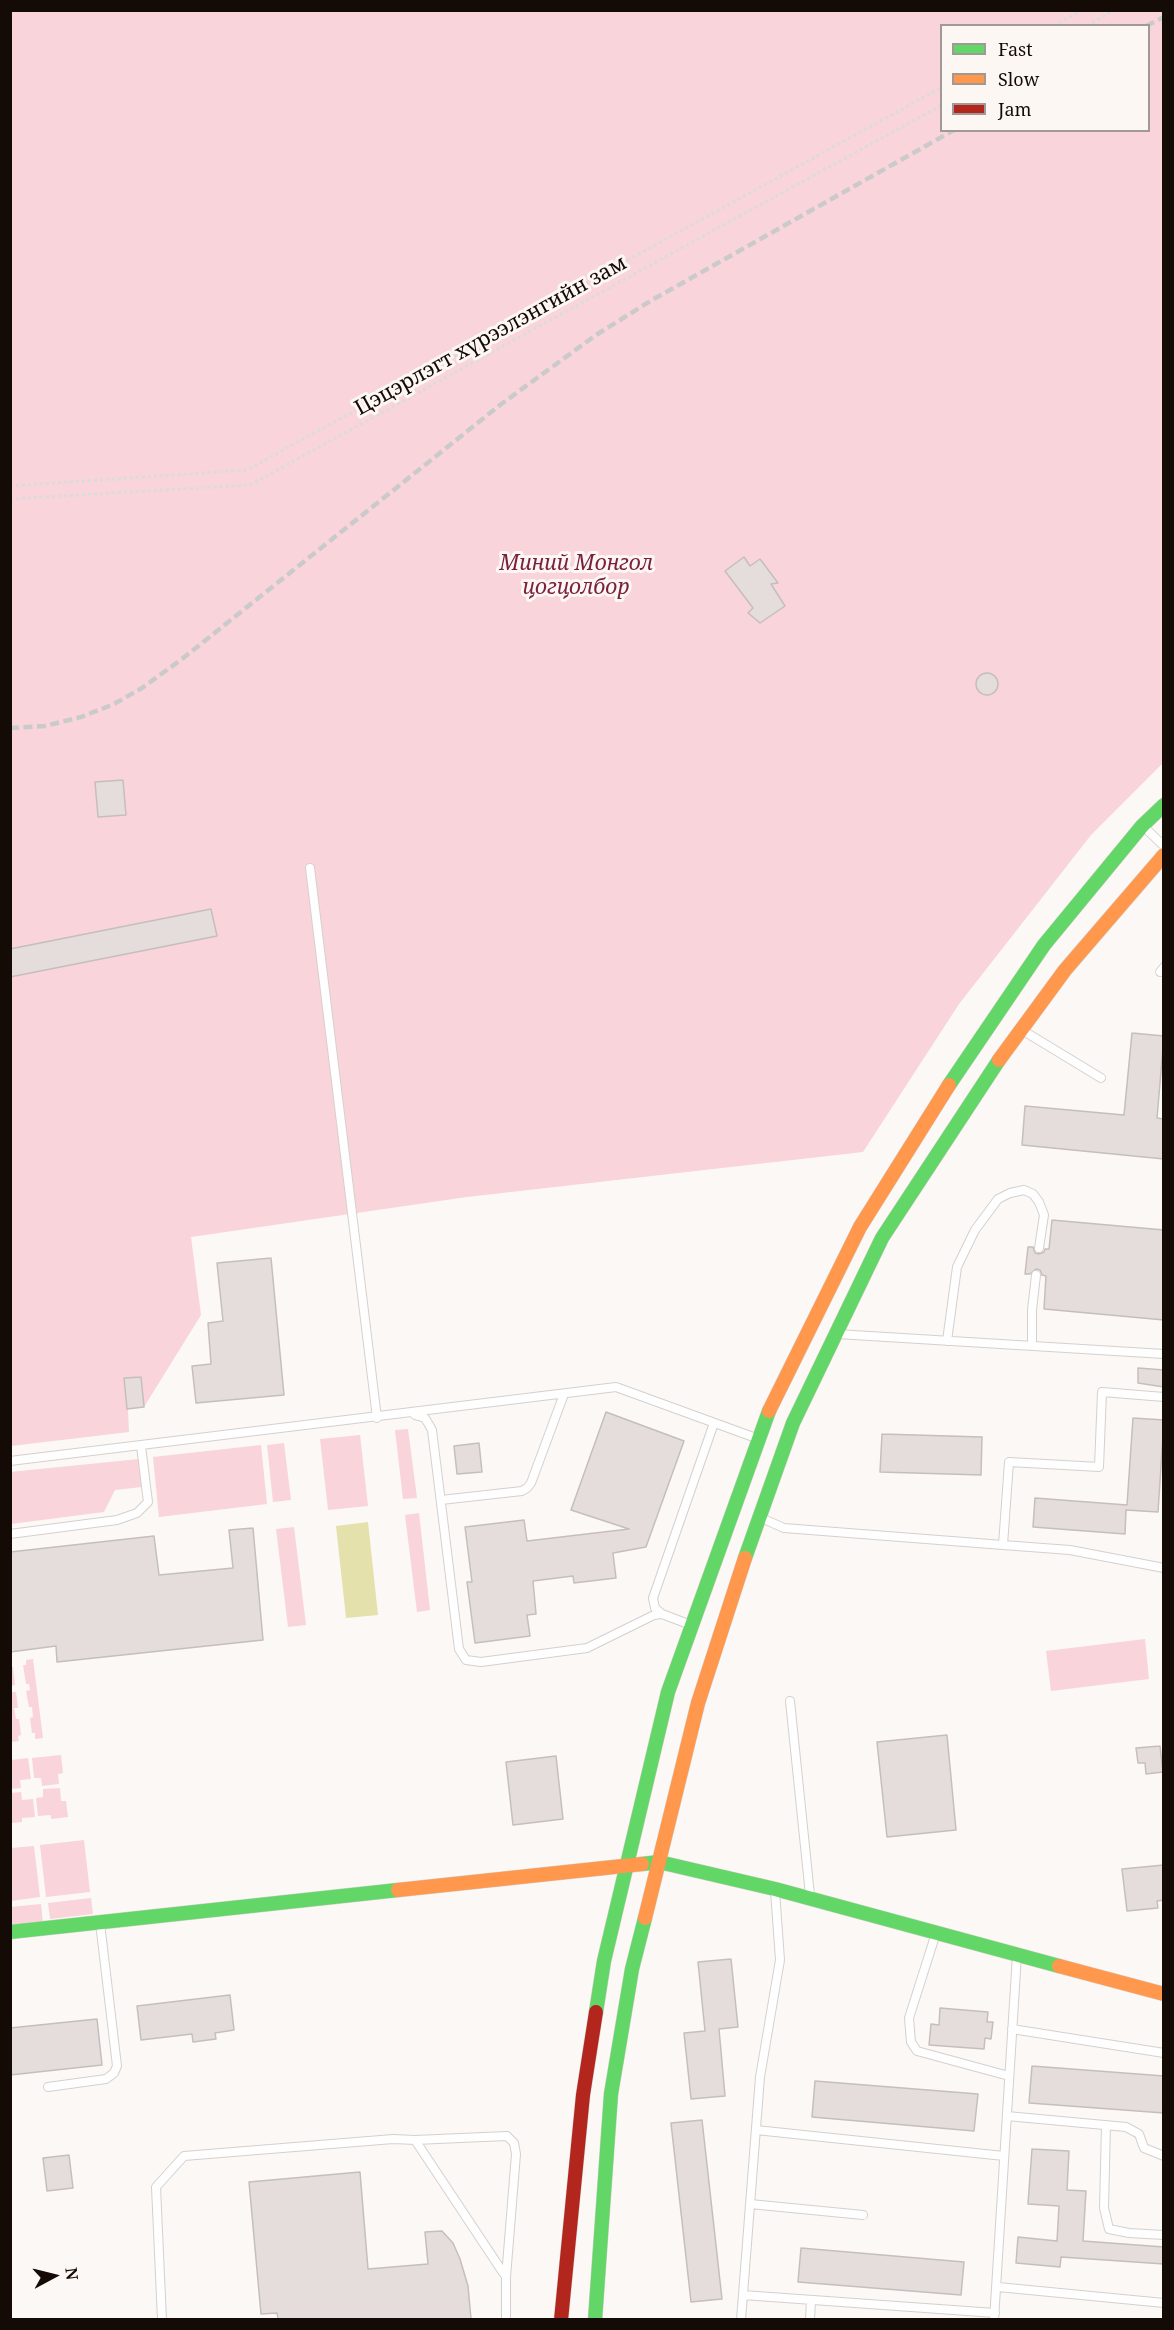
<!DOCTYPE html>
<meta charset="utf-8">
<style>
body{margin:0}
#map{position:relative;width:1174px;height:2330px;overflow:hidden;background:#fbf8f6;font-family:"Noto Serif",serif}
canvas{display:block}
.frame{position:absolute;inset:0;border:12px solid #150b06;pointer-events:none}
.legend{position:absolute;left:940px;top:24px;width:210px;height:108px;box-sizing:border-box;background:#fdf7f4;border:2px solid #a09995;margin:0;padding:8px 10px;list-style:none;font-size:18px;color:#150b06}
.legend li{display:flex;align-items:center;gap:12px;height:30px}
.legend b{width:30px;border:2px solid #a09995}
.north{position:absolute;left:24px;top:2246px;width:60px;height:60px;-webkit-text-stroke:4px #fdf7f4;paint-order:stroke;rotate:83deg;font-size:16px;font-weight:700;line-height:24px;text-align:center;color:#150b06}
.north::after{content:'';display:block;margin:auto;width:21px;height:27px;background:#150b06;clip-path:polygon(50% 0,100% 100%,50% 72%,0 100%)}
</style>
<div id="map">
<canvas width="1174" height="2330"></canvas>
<div class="frame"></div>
<ul class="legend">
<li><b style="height:8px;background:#63d668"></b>Fast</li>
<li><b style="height:8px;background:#ff974d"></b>Slow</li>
<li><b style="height:8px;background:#b3261e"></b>Jam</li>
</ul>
<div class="north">N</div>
</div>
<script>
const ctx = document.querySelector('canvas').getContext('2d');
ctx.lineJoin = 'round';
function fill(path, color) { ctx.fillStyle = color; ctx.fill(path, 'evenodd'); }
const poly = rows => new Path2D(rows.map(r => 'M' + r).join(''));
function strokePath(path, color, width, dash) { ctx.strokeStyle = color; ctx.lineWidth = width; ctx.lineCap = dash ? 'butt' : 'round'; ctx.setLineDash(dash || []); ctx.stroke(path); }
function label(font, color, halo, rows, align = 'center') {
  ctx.font = font + ' "Noto Serif",serif'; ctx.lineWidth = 6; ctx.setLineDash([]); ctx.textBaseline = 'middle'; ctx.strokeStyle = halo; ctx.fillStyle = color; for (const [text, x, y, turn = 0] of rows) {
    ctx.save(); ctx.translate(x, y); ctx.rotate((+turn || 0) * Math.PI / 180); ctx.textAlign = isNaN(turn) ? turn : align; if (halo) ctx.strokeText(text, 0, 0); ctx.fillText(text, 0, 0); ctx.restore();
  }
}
fill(poly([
 [10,11,1164,11,1163,763,1091,835,959,1004,863,1152,467,1197,191,1237,201,1315,144,1407,128,1409,129,1432,11,1446],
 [942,26,1148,26,1148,130,942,130],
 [408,1429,417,1498,403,1499,395,1430],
 [360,1435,368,1506,328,1510,320,1439],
 [284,1443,291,1500,273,1502,267,1445],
 [261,1445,267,1504,159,1517,153,1457],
 [139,1459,142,1487,115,1490,104,1512,11,1524,10,1472],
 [419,1513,430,1610,417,1612,405,1515],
 [294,1527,306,1625,288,1627,276,1529],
 [1145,1639,1149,1679,1051,1691,1046,1651],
 [33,1659,43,1738,35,1739,35,1733,32,1733,30,1718,33,1717,32,1707,29,1707,26,1691,30,1690,29,1684,26,1684,23,1665,26,1665,26,1660],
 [11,1667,13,1667,15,1685,11,1686,12,1692,16,1692,18,1708,14,1708,16,1719,19,1719,21,1735,18,1736,19,1741,11,1742],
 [61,1755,63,1773,58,1774,59,1784,42,1786,41,1778,34,1778,32,1758],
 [28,1758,31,1779,20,1780,21,1788,11,1789,11,1760],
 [60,1788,61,1801,66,1801,68,1817,51,1819,51,1815,38,1816,36,1798,43,1797,43,1789],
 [21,1792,22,1800,33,1799,35,1817,22,1818,22,1822,11,1823,11,1793],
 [84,1840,90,1892,46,1897,40,1845],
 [34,1846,40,1897,11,1901,11,1848],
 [91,1898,93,1914,50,1919,48,1903],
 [41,1904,43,1923,11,1927,10,1907]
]), '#f9d4da');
fill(poly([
 [368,1522,378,1615,346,1618,336,1526]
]), '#e5e1ac');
const building = poly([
 [744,557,750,566,760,559,778,583,771,584,785,606,760,623,748,613,753,608,725,571,744,557],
 '976 684a11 11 0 1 1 22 0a11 11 0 1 1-22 0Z',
 [123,780,126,815,98,817,95,782,123,780],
 [211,909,217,936,10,977,10,949,211,909],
 [1132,1033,1164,1036,1157,1118,1164,1119,1164,1159,1022,1145,1025,1106,1124,1115,1132,1033],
 [1052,1220,1164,1230,1164,1320,1044,1309,1046,1276,1042,1275,1040,1270,1036,1269,1030,1274,1025,1274,1028,1247,1033,1247,1035,1253,1039,1254,1044,1252,1045,1249,1049,1249,1052,1220],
 [271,1258,284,1395,196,1403,192,1366,211,1364,208,1323,223,1321,217,1263,271,1258],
 [1138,1368,1164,1370,1164,1387,1138,1383,1138,1368],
 [141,1377,144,1407,127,1409,124,1378,141,1377],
 [606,1412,684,1441,646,1547,613,1553,616,1578,574,1583,573,1576,533,1581,536,1614,527,1615,530,1636,475,1643,467,1582,472,1582,465,1527,524,1520,527,1541,629,1529,571,1510,606,1412],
 [1133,1418,1164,1420,1158,1512,1126,1510,1125,1534,1033,1527,1035,1498,1127,1505,1133,1418],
 [882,1434,982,1437,981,1475,880,1472,882,1434],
 [479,1443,482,1472,457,1474,454,1446,479,1443],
 [253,1528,263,1640,57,1662,56,1646,10,1652,10,1552,154,1536,159,1575,233,1568,229,1530,253,1528],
 [947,1735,956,1830,887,1837,877,1742,947,1735],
 [1160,1746,1163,1772,1146,1774,1145,1763,1138,1763,1136,1748,1160,1746],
 [556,1756,563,1819,513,1825,506,1762,556,1756],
 [1164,1865,1164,1900,1157,1901,1158,1908,1127,1911,1122,1869,1164,1865],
 [731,1959,738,2027,719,2029,725,2096,691,2099,684,2033,705,2031,698,1962,731,1959],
 [230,1995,234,2030,215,2033,216,2039,193,2042,192,2034,141,2040,137,2006,230,1995],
 [940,2008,988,2012,987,2022,993,2022,991,2039,985,2038,984,2049,929,2045,931,2024,939,2025,940,2008],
 [97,2019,102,2065,10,2075,10,2028,97,2019],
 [1032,2066,1164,2076,1164,2113,1029,2103,1032,2066],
 [815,2081,978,2094,974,2131,812,2117,815,2081],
 [702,2120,722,2299,691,2302,671,2123,702,2120],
 [1032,2149,1069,2151,1067,2190,1086,2191,1083,2241,1164,2247,1164,2264,1061,2257,1060,2267,1016,2263,1018,2237,1057,2241,1059,2206,1028,2204,1032,2149],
 [69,2155,73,2188,47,2191,43,2158,69,2155],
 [360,2172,368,2269,428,2264,425,2232,442,2231,453,2243,460,2259,468,2286,471,2319,278,2319,277,2313,261,2314,249,2182,360,2172],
 [801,2248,964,2262,961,2295,798,2282,801,2248]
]);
fill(building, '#e5dddb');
strokePath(building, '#c6bebc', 1.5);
const lane = poly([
 [1143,826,1164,846],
 [310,868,377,1418],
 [1160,972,1164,967],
 [1022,1030,1101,1078],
 [837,1334,1164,1354],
 [947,1341,957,1267,975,1230,998,1199,1010,1193,1024,1190,1033,1194,1039,1202,1044,1215,1039,1248],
 [1032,1345,1032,1310,1036,1275],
 [415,1415,425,1418,432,1430,459,1649,466,1660,481,1662,587,1648,654,1615,662,1614],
 [10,1461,616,1387,756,1438],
 [441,1500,522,1491,527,1488,531,1483,564,1394],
 [759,1517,784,1528,1003,1545,1009,1462,1099,1467,1102,1392,1164,1397],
 [10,1534,117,1520,137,1513,148,1502,141,1446],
 [1003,1545,1070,1550,1164,1568],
 [691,1625,662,1614,655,1608,653,1598,714,1423],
 [790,1701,810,1895],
 [936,1933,909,2018,911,2042,917,2051,1009,2076],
 [1012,2029,1164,2053],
 [48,2087,106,2079,114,2073,117,2066,100,1923],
 [1007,2116,1126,2127,1139,2134,1144,2148,1164,2156],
 [1106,2125,1104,2208,1109,2229,1129,2233,1164,2235],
 [756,2130,1004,2156],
 [415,2140,507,2136,514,2143,516,2154,506,2277,506,2320],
 [750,2204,863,2215],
 [998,2287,1164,2303],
 [743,2295,995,2313],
 [162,2320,156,2187,184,2156,393,2139,415,2140,506,2277],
 [741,2320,760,2077,780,1960,775,1891],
 [810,2320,811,2300],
 [994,2320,1017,1955]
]);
const fast = poly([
 [949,1085,1044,945,1142,826,1164,805],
 [745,1558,793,1423,882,1238,999,1060],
 [642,1864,659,1862,775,1889,1059,1966],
 [10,1932,398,1890],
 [596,2012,604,1961,668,1692,769,1411],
 [595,2320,611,2094,632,1969,645,1918]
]);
const slow = poly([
 [999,1060,1065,970,1164,855],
 [769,1411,860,1227,949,1085],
 [398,1890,642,1864],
 [645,1918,698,1703,745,1558],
 [1059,1966,1164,1994]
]);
const jam = poly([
 [561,2320,583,2095,596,2012]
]);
strokePath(lane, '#d6d0cc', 10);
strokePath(fast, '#d6d0cc', 15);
strokePath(slow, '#d6d0cc', 15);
strokePath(jam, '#d6d0cc', 15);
strokePath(poly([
 [1054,26,1082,10],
 [1087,26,1114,10],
 [10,486,247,470,942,87],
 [10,499,250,485,942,105]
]), '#dcdbdb', 3, [3, 3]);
strokePath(lane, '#fefefe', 8);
strokePath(fast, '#63d668', 14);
strokePath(slow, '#ff974d', 14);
strokePath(jam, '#b3261e', 14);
strokePath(poly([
 [1146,26,1164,17],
 [10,728,45,726,81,717,114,704,142,688,182,659,500,405,596,335,652,300,954,130]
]), '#cbcaca', 4.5, [9, 4.5]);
label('21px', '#150b06', '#fdf7f4', [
 ["Цэцэрлэгт хүрээлэнгийн зам",491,336,-29]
]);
label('italic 21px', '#7b213f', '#fdf7f4', [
 ["Миний Монгол",576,564],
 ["цогцолбор",576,588]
]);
</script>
